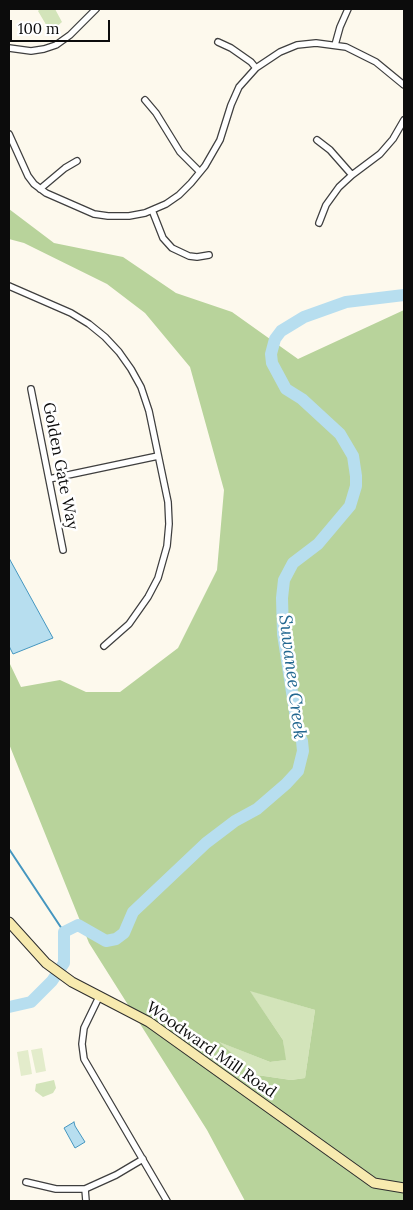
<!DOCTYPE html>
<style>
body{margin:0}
#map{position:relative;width:413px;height:1210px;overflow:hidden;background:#fdf9ed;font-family:Lora,serif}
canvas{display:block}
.frame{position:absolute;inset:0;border:10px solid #0c0c0c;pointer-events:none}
.scale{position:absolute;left:10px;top:20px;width:100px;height:22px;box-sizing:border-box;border:2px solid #0c0c0c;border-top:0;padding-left:6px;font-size:15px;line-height:18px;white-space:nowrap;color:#0c0c0c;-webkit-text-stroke:4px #fff;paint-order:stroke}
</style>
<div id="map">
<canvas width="413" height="1210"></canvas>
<div class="frame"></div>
<div class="scale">100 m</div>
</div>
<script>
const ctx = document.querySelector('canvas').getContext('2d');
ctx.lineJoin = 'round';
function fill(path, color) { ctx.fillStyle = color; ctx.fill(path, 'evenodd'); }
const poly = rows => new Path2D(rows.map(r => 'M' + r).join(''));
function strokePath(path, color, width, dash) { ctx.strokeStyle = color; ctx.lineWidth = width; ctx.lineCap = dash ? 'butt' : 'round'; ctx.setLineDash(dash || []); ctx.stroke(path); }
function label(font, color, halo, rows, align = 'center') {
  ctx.font = font + ' Lora,serif'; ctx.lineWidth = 5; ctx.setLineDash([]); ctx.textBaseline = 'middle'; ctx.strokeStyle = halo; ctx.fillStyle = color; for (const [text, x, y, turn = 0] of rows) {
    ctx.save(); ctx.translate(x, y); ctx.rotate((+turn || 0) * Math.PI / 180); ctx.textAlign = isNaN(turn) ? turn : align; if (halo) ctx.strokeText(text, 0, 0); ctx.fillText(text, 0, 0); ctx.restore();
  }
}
fill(poly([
 [40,9,55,9,62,22,55,28,48,28,38,11],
 [249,990,315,1010,305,1078,291,1080,257,1075,217,1041,270,1062,285,1060,283,1040],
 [54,1080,56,1088,53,1093,43,1097,35,1091,36,1084]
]), '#d3e4ba');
fill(poly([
 [9,209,54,243,123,257,176,293,232,312,298,359,404,310,404,1201,245,1201,207,1130,89,943,9,744,9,662,21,687,60,680,86,692,120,692,178,648,217,570,224,490,190,367,145,313,107,284,24,243,9,239],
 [250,991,315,1010,305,1078,291,1080,257,1075,219,1042,270,1062,286,1060,283,1040]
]), '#b8d39b');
fill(poly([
 [42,1048,46,1071,36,1073,31,1050],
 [28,1050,32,1074,21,1076,17,1052]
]), '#e3eccb');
const water = poly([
 [9,558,53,638,13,654,9,646,9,558],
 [74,1122,75,1126,85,1142,75,1148,64,1128,74,1122]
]);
fill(water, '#b7deef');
strokePath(water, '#4596bf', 1);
strokePath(poly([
 [9,849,64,932]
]), '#4596bf', 2);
strokePath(poly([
 [9,1007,31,1002,52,981,64,963,64,932,78,925,106,941,116,939,124,933,133,912,206,843,235,821,257,809,286,784,298,771,303,751,302,741,298,731,283,634,282,598,284,580,293,563,318,544,350,506,356,486,356,476,353,456,340,434,302,399,286,389,272,363,271,354,275,339,281,331,304,317,346,302,404,295]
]), '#b7deef', 12);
const street = poly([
 [218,42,231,48,251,62,256,68],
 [335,45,340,27,348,9],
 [9,48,31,51,44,49,56,45,70,35,96,9],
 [145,100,156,113,180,152,200,172],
 [9,134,28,176,34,184,46,193,94,214,108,216,129,216,145,213,166,204,179,195,191,183,205,166,220,140,231,105,239,87,256,68,280,52,297,45,316,43,346,47,376,62,404,85],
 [317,140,330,150,352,175],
 [40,189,65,168,77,161],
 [152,210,163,238,172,248,189,256,197,257,209,255],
 [319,223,326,205,339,187,352,175,380,154,393,139,404,120],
 [9,286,71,313,89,324,105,337,119,352,131,369,141,387,149,411,168,502,169,524,167,546,158,578,148,597,129,624,104,646],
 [31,389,63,550],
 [49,479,158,456],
 [99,997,84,1028,82,1044,84,1059,167,1201],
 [26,1182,56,1189,85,1189,116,1175,143,1159],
 [85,1189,86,1201]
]);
const secondary = poly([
 [9,922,46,963,72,982,149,1022,374,1183,404,1188]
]);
strokePath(street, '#3f3f3f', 8);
strokePath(secondary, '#2e2e2e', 11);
strokePath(street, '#fff', 5.5);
strokePath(secondary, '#f7eaaf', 9);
label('16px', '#0c0c0c', '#fff', [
 ["Golden Gate Way",60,466,79],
 ["Woodward Mill Road",211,1050,35]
]);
label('italic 18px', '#236891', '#fff', [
 ["Suwanee Creek",292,677,83]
]);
</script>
